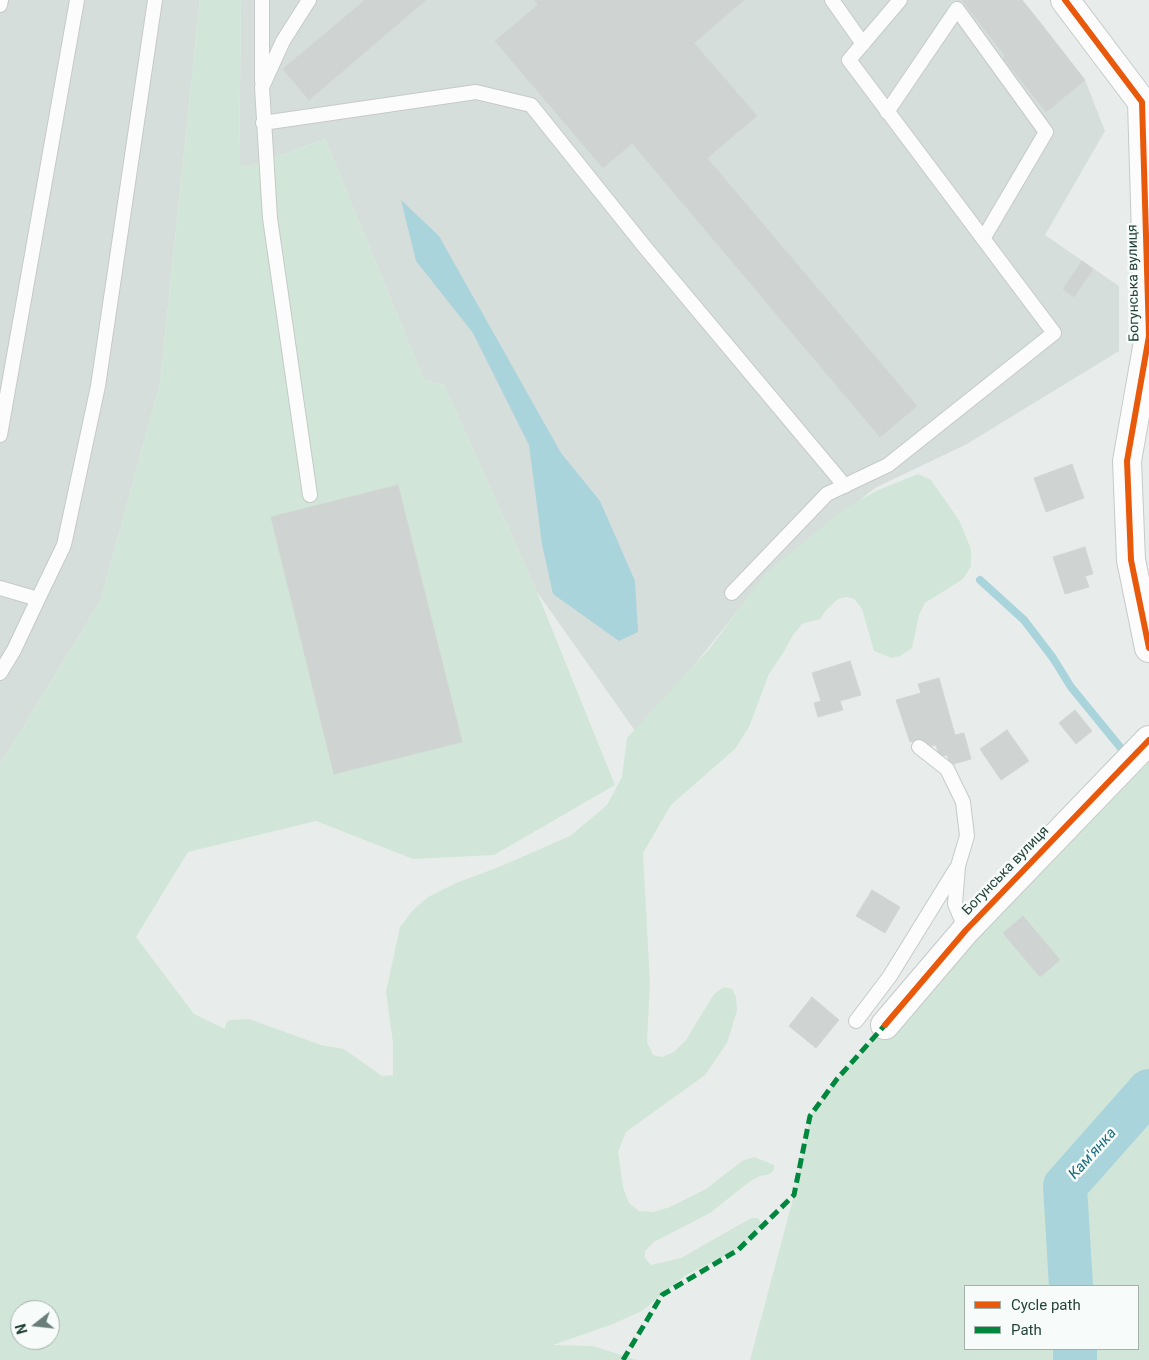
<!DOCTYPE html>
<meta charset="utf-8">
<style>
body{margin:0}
#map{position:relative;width:1149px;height:1360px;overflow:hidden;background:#e8edeb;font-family:Roboto,sans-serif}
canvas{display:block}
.legend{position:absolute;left:964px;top:1285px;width:175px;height:65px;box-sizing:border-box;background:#f7fbf9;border:1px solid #a3b1ad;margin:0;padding:6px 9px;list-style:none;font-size:15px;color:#24423a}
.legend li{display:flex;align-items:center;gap:10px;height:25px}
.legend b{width:25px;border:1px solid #a3b1ad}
.north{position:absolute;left:10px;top:1300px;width:50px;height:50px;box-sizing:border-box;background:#f7fbf9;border:1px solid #a3b1ad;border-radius:50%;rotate:254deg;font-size:14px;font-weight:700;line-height:20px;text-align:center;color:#24423a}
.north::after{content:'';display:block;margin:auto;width:18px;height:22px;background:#697e78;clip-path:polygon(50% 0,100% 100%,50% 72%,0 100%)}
</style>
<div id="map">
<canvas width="1149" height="1360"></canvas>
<ul class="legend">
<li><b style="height:6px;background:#e8590c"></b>Cycle path</li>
<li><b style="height:6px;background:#00873e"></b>Path</li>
</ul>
<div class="north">N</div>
</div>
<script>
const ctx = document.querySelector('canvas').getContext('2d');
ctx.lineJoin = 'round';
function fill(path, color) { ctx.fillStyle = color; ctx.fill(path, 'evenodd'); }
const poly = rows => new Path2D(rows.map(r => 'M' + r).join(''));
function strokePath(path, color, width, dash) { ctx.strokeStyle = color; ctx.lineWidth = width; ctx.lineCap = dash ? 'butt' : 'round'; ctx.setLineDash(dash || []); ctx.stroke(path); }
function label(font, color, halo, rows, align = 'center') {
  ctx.font = font + ' Roboto,sans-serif'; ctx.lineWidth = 5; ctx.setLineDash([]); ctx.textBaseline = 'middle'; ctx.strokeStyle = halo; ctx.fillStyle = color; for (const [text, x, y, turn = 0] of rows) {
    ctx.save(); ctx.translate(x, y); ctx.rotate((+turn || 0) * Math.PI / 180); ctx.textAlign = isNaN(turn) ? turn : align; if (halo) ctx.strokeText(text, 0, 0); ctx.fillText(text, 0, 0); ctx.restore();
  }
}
fill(poly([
 [0,0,200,0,160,383,101,600,0,765],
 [241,0,1022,0,1085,80,1105,131,1045,235,1119,286,1119,351,967,444,875,488,765,577,638,735,537,592,444,385,424,380,325,139,248,167,239,166]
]), '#d6dedb');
fill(poly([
 [200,0,241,0,239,166,248,167,325,139,424,380,444,385,537,592,615,785,494,855,413,859,316,821,188,852,136,937,194,1014,225,1029,226,1023,230,1020,249,1019,321,1045,344,1049,382,1076,393,1075,393,1043,386,992,400,927,413,910,428,897,456,883,499,867,570,836,607,805,622,777,627,738,710,648,766,573,846,508,876,491,918,474,931,480,959,520,971,549,971,566,963,579,925,603,919,615,912,648,900,656,892,658,874,651,862,609,854,599,846,597,838,599,826,610,820,619,802,624,793,635,785,650,769,674,749,727,735,749,671,805,643,853,650,983,647,1042,653,1055,662,1057,674,1052,686,1040,714,994,724,987,732,989,736,997,737,1011,727,1043,705,1075,626,1132,618,1152,623,1187,629,1203,639,1211,653,1212,670,1207,706,1189,742,1161,754,1157,774,1165,774,1170,770,1174,760,1176,749,1182,710,1213,654,1242,645,1251,645,1258,651,1265,681,1258,751,1218,758,1218,761,1222,758,1230,749,1240,731,1253,686,1275,642,1311,613,1324,553,1345,593,1346,637,1360,0,1360,0,765,101,600,160,383],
 [20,1310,50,1310,50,1340,20,1340],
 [1149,740,1149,1360,750,1360,794,1195,810,1116,837,1079,885,1025],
 [965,1286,1138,1286,1138,1349,965,1349]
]), '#d1e6d8');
fill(poly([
 [401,200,439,236,561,453,600,501,635,581,638,632,619,641,553,594,542,544,529,445,473,333,416,261]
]), '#a9d4db');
strokePath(poly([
 [980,580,1024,620,1053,658,1071,687,1125,753]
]), '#a9d4db', 8);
strokePath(poly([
 [1071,1286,1065,1186,1149,1091],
 [1075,1349,1075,1360]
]), '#a9d4db', 44);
const building = poly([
 [365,0,426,0,309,100,283,69,365,0],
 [534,0,744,0,694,43,757,116,707,158,917,406,880,437,632,143,603,168,495,41,538,5,534,0],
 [962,0,1022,0,1043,26,1005,56,962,0],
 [1043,26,1085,80,1046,112,1003,58,1043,26],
 [1082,261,1093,269,1074,297,1063,289,1082,261],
 [1072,464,1084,498,1046,512,1034,478,1072,464],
 [398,485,462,742,334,774,271,517,398,485],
 [1085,547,1093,574,1085,576,1089,587,1065,594,1053,557,1085,547],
 [850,661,861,695,840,701,843,710,818,717,814,703,821,701,812,673,850,661],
 [939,678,955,735,964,733,971,759,950,765,947,755,939,757,936,745,923,748,921,739,910,742,896,700,921,693,918,684,939,678],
 [1075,710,1092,731,1076,744,1059,723,1075,710],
 [1007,730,1029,761,1001,780,980,749,1007,730],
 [872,890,900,907,885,933,856,916,872,890],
 [1023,916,1060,960,1040,977,1003,933,1023,916],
 [812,997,839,1020,816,1048,789,1026,812,997]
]);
fill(building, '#cfd4d2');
strokePath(building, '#d1d6d4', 1);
const service = poly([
 [309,0,283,41,262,87,270,218,310,495],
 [832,0,863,44],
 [0,5,1,0],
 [262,81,262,0],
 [887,112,957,9,1046,132,983,239],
 [263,123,476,92,531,105,644,246,845,486],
 [0,435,77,0],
 [0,588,38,599,14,650,0,673],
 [732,593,827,494,888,465,1054,333,849,60,900,0],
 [38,599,64,545,98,386,155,0],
 [919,747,947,769,963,802,967,836,958,866,955,904,966,930],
 [856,1021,890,976,956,869]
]);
const minor = poly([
 [1065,0,1142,102,1149,336,1127,461,1131,560,1149,648],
 [885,1025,966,930,1149,740]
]);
strokePath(service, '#c5cac8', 16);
strokePath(minor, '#c5cac8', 30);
strokePath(service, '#fcfcfc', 14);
strokePath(minor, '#fcfcfc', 28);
strokePath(poly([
 [623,1360,662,1295,738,1250,794,1195,810,1116,837,1079,885,1025]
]), '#00873e', 5, [10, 5]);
strokePath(poly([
 [1065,0,1142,102,1149,336,1127,461,1131,560,1149,648],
 [885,1025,966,930,1149,740]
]), '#e8590c', 6);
label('14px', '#24423a', '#f7fbf9', [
 ["Богунська вулиця",1134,283,-91],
 ["Богунська вулиця",1006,871,-46]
]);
label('italic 15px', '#1c6f80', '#f7fbf9', [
 ["Кам'янка",1093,1154,-48]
]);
</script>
